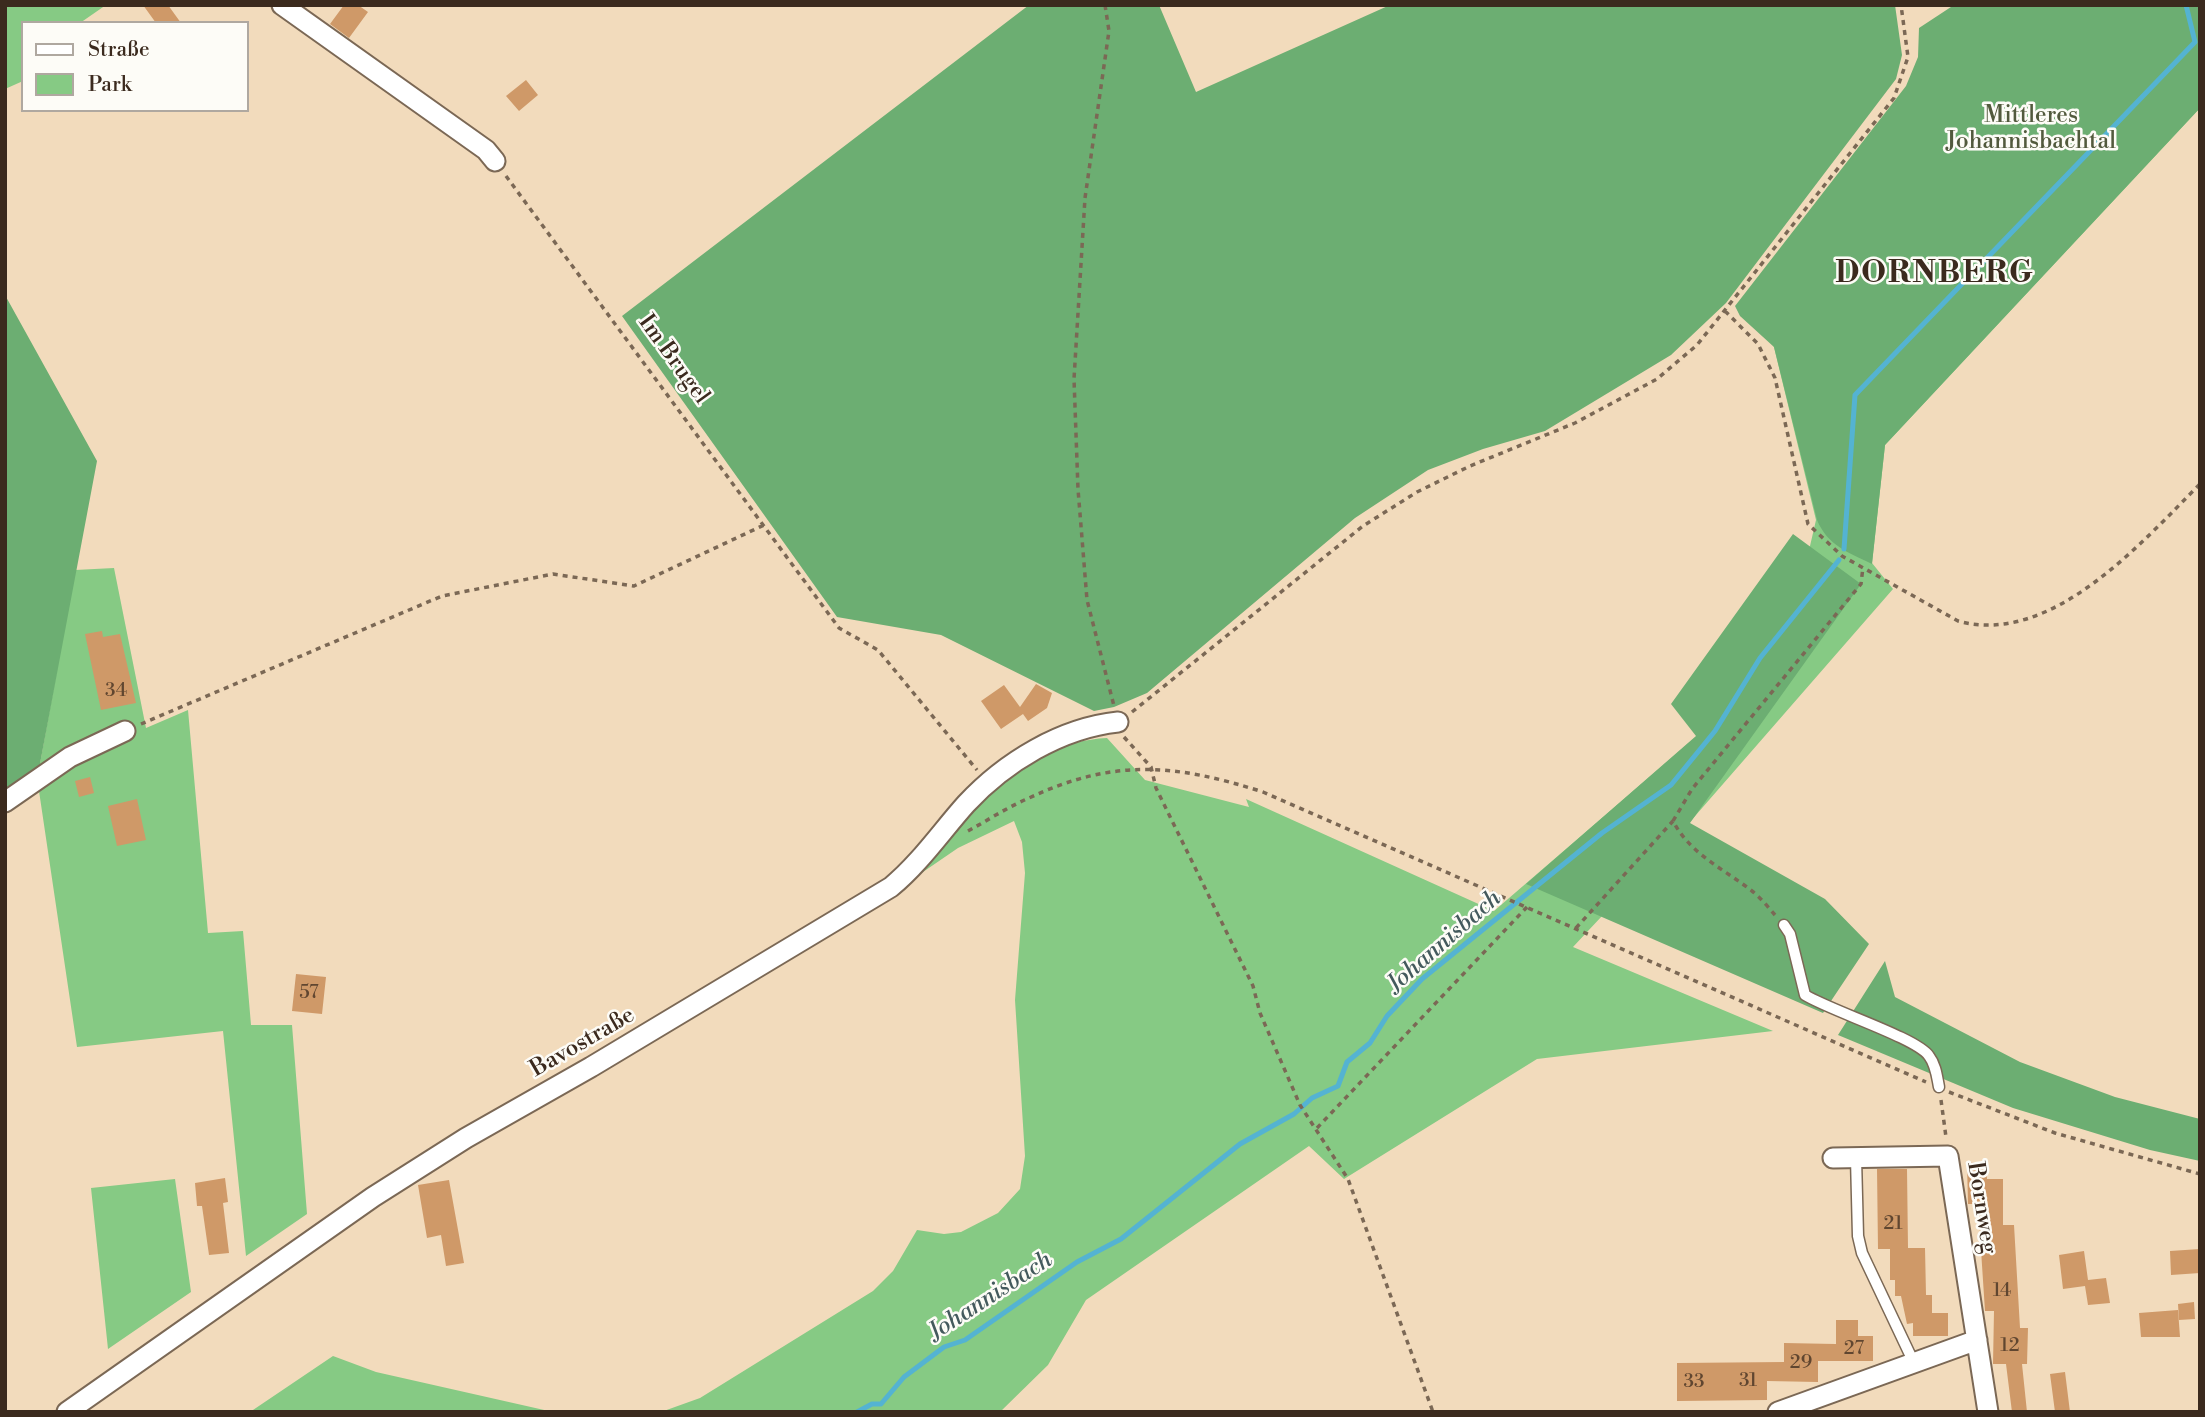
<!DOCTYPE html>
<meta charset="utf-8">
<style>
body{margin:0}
#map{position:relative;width:2205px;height:1417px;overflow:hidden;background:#f2dbbc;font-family:"Libre Bodoni",serif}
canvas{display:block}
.frame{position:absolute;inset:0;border:7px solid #3b2a1e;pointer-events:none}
.legend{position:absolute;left:21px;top:21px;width:228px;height:91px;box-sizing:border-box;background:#fdfcf7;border:2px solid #afa8a0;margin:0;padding:9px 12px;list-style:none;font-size:21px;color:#3b2a1e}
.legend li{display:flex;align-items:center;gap:14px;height:35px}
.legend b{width:35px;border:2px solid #afa8a0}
</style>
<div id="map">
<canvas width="2205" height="1417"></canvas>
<div class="frame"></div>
<ul class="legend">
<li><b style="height:9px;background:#fff"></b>Straße</li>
<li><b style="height:19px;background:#86ca84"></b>Park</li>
</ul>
</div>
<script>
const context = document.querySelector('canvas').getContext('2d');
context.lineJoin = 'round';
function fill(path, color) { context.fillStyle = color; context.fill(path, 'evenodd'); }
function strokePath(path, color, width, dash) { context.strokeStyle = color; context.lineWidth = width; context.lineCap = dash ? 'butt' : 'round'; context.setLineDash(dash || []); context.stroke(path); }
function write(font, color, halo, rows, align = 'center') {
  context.font = font + ' "Libre Bodoni",serif'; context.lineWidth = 5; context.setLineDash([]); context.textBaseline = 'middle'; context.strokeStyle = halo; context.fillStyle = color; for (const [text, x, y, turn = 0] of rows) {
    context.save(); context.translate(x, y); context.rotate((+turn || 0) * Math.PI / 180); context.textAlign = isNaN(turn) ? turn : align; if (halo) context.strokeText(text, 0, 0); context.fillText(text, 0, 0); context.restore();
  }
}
const green = new Path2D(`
 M 5,5 L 106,5 L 80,23 L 23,23 L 23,81 L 5,89 Z
 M 2200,5 L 2200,108 L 1885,445 L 1872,563 L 1893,589 L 1689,823 L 1573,947 L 1773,1031 L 1537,1059 L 1344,1179 L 1309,1146 L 1086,1300 L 1048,1365 L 1000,1412 L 661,1412 L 700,1398 L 873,1291 L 893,1271 L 917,1230 L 944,1234 L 961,1232 L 998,1213 L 1020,1189 L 1025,1156 L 1015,1000 L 1025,873 L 1022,842 L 1014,821 L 958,848 L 904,885 C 958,825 1019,742 1107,738 L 1145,780 L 1249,807 L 1246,799 L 1494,911 L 1697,736 L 1810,546 L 1816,520 L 1762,298 Z
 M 114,568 L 146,728 L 188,710 L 208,933 L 243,931 L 251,1025 L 292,1025 L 307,1214 L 246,1256 L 223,1031 L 77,1047 L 39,791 L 5,813 L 5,793 L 39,769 L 75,570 Z
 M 175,1179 L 191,1292 L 108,1349 L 91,1188 Z
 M 333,1356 L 376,1372 L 553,1412 L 250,1412 Z`);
const forest = new Path2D(`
 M 1029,5 L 1159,5 L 1196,92 L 1390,5 L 1895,5 L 1902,55 L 1896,79 L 1726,303 L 1671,355 L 1545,431 L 1483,449 L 1428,470 L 1355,518 L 1147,693 L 1114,707 L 1094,711 L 941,635 L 837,617 L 622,316 Z
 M 1954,5 L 2200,5 L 2200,108 L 1885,445 L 1872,564 C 1848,552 1828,546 1817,520 L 1774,347 L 1740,316 L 1735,306 L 1906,86 L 1918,57 L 1919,28 Z
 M 5,295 L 97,461 L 39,769 L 5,793 Z
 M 1793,534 L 1861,584 L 1690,823 L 1825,899 L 1869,944 L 1823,1013 L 1526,884 L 1696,736 L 1671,704 Z
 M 1885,961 L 1895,997 L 2020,1062 L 2115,1097 L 2200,1119 L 2200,1161 L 2150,1150 L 2013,1108 L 1838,1035 Z`);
const stream = new Path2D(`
 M 1844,549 L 1855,395 L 2195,42 L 2186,5
 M 857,1412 L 872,1404 L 881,1404 L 904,1377 L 944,1347 L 965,1340 L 1077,1262 L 1121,1239 L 1240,1144 L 1294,1114 L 1312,1098 L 1338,1086 L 1347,1062 L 1370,1043 L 1387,1016 L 1422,979 L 1602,833 L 1671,785 L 1715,731 L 1760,658 L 1839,560`);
const building = new Path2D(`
 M 143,5 L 168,5 L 181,23 L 156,23 Z
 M 344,5 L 358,5 L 368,12 L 349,38 L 330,24 Z
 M 526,80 L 538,95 L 519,111 L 506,96 Z
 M 102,631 L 103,637 L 120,634 L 136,703 L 101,710 L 85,634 Z
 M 1036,684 L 1052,693 L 1047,708 L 1028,721 L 1023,714 L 1001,729 L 981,701 L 1004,685 L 1020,707 Z
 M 90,777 L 94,793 L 79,797 L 75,781 Z
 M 137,799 L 146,840 L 117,846 L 108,806 Z
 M 296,974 L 326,977 L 322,1014 L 292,1011 Z
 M 1967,1162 L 1986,1162 L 1987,1179 L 2003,1179 L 2003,1225 L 2014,1225 L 2020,1328 L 2028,1328 L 2027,1364 L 2022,1364 L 2027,1412 L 2012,1412 L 2006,1364 L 1993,1364 L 1994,1311 L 1985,1311 L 1978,1204 L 1968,1204 Z
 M 1877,1169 L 1907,1169 L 1908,1248 L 1925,1248 L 1926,1295 L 1932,1295 L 1932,1313 L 1948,1313 L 1948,1336 L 1913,1336 L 1913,1323 L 1907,1324 L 1901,1296 L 1895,1296 L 1895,1280 L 1890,1280 L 1890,1249 L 1878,1249 Z
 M 225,1178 L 228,1202 L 223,1203 L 229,1253 L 209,1255 L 202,1206 L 197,1206 L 195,1183 Z
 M 449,1180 L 464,1263 L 446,1266 L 441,1235 L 427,1238 L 418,1185 Z
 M 2200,1249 L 2200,1273 L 2171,1275 L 2170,1251 Z
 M 2084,1251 L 2088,1280 L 2106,1278 L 2110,1303 L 2088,1305 L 2085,1286 L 2063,1289 L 2059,1255 Z
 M 2194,1302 L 2195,1319 L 2179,1320 L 2178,1304 Z
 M 2178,1310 L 2180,1337 L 2141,1337 L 2139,1313 Z
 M 1836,1320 L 1858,1320 L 1858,1336 L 1873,1336 L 1873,1361 L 1818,1361 L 1818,1382 L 1767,1381 L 1767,1400 L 1677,1401 L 1677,1363 L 1784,1362 L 1784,1343 L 1836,1344 Z
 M 2065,1372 L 2070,1412 L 2055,1412 L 2050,1374 Z`);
const path = new Path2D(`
 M 1105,5 L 1109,31 L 1085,198 L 1074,379 L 1078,489 L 1087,600 L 1114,706
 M 506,176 L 839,628 L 878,650 L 977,770
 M 1725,311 L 1758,344 L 1775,378 L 1808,524 L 1842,556 L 1958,621 C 2051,647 2141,543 2200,484
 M 1132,712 L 1363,526 L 1417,492 L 1470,466 L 1575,423 L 1657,379 L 1697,345 L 1894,98 L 1908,57 L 1901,5
 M 141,724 L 442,596 L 553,574 L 634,586 L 764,525
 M 1124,737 L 1151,767 L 1156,788 L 1253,986 L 1260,1013 L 1300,1105 L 1348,1179 L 1433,1412
 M 968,831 C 988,820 1008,807 1029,798 C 1114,758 1176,764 1263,792 L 1926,1082
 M 1775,915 C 1768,907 1760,897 1752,891 C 1724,869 1690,854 1673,821 L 1692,789 L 1861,584 L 1863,567
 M 1576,928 L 1673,821
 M 1949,1092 L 2055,1133 L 2200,1174
 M 1941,1100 L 1946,1137
 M 1317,1128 L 1527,907`);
const service = new Path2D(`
 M 1784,925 L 1790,934 L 1805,995 C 1831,1011 1917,1038 1929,1056 C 1936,1065 1937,1077 1939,1087
 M 1856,1158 L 1858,1236 L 1862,1253 L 1914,1363`);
const minor = new Path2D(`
 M 282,5 L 486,150 L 495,161
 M 5,802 L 70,757 L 125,731
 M 1833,1158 L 1948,1156 L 1988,1412
 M 67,1412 L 373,1197 L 466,1138 L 591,1067 L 891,887 C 920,863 941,832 966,804 C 1005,762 1061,728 1118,722
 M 1778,1412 L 1977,1340`);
const numberNames = [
 ["34",116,691],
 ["57",309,993],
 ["21",1893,1224],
 ["14",2002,1291],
 ["12",2010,1346],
 ["27",1854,1349],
 ["29",1801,1363],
 ["31",1748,1381],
 ["33",1694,1382]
];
const parkNames = [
 ["Mittleres",2031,116],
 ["Johannisbachtal",2031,142]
];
const streetNames = [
 ["Im Brugel",673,360,54],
 ["Bavostraße",583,1043,-30],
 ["Bornweg",1981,1208,81]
];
const waterNames = [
 ["Johannisbach",1445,942,-41],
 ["Johannisbach",991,1297,-33]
];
const districtNames = [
 ["DORNBERG",1935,275]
];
fill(green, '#86ca84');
fill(forest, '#6cae72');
strokePath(stream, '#54b3d2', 5);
fill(building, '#cf9968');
strokePath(service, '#7b6855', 13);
strokePath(minor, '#7b6855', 23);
strokePath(path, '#7b6855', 3.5, [5, 5]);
strokePath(service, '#fff', 10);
strokePath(minor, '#fff', 19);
write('19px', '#604630', null, numberNames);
write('23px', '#525a3d', '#fdfcf7', parkNames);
write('23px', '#3b2a1e', '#fdfcf7', streetNames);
write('italic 24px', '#445a5d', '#fdfcf7', waterNames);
context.letterSpacing = '2px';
write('bold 30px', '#3b2a1e', '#fdfcf7', districtNames);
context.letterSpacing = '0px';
</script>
